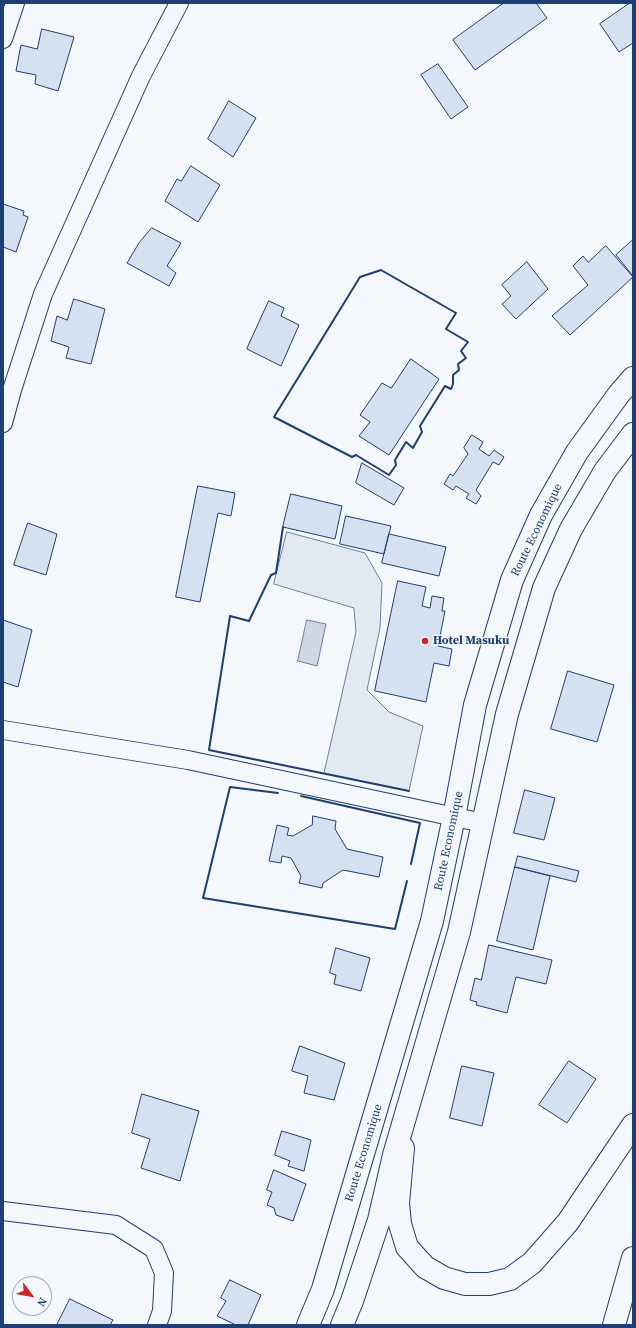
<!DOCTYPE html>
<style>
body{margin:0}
#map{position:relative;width:636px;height:1328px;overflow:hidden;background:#f4f7fb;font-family:"Source Serif 4",serif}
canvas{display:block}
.frame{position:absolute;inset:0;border:4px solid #1d3f73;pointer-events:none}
.north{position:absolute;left:12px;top:1276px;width:40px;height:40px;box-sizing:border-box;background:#f4f7fb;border:1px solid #9eadc5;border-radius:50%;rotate:122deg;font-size:11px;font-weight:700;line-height:16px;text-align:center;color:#1d3f73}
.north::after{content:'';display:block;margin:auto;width:14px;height:18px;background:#c62828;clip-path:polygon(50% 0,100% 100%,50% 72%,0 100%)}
</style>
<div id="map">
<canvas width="636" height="1328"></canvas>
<div class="frame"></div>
<div class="north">N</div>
</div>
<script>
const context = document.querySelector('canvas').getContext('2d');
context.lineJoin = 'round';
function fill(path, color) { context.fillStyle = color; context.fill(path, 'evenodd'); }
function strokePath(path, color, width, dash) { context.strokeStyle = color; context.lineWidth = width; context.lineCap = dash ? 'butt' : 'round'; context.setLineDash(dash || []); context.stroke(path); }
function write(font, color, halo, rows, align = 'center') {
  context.font = font + ' "Source Serif 4",serif'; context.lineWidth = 3; context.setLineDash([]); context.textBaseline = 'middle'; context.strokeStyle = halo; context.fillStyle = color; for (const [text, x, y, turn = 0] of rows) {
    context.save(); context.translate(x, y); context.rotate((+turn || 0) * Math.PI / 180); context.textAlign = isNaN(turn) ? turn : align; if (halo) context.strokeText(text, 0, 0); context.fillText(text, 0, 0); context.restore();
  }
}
const green = new Path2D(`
 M 287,532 L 365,553 L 382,583 L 380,628 L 367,690 L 389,712 L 423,726 L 409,791 L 324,773 L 356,632 L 354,608 L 274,584 Z`);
const water = new Path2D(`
 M 307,620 L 326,624 L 317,666 L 298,661 Z`);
const building = new Path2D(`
 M 504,3 L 536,3 L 547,18 L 475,70 L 453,40 Z
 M 630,3 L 633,3 L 633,43 L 619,52 L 600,24 Z
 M 42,29 L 74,37 L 58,91 L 35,84 L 36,75 L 16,71 L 21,45 L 37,49 Z
 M 438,64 L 468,107 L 451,119 L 421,75 Z
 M 229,101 L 256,118 L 233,157 L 208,139 Z
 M 191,166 L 220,185 L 198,222 L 165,201 L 177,179 L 181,181 Z
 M 3,204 L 24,211 L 23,215 L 28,217 L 16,252 L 3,247 Z
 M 152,228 L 181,243 L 167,266 L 176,273 L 169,286 L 127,263 L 139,243 Z
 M 633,240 L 633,276 L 616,255 Z
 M 606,246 L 633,277 L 570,335 L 552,316 L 588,285 L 573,266 L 583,256 L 588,262 Z
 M 527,262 L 548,289 L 516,319 L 502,304 L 511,296 L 502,285 Z
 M 74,299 L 105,309 L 91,364 L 66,358 L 69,347 L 51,341 L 57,316 L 67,320 Z
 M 269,301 L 284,308 L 281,316 L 299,325 L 281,366 L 247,349 Z
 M 411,359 L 439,379 L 389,455 L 359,436 L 370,422 L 360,415 L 382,383 L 391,388 Z
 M 472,435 L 483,442 L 479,449 L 489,456 L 494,450 L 504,457 L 499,465 L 493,462 L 476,490 L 481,496 L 476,504 L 466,498 L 469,494 L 456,486 L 453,490 L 444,484 L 450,474 L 453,476 L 468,454 L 464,448 Z
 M 362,463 L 404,488 L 394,505 L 356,483 Z
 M 198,486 L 235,493 L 231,516 L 218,513 L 200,602 L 176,597 Z
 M 291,494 L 342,506 L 335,539 L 283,527 Z
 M 346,516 L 391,526 L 384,554 L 340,544 Z
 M 28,523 L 57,534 L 46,575 L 14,565 Z
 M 389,534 L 446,547 L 439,576 L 382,563 Z
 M 398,581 L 426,587 L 422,606 L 430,608 L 432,596 L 444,598 L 442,611 L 445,611 L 438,646 L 452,649 L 449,666 L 434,663 L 426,702 L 375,691 Z
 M 3,620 L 32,630 L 18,687 L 3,682 Z
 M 568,671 L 614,685 L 597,742 L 551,729 Z
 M 525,790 L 555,798 L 544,840 L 514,833 Z
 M 313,816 L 336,821 L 335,829 L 347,849 L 383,857 L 379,877 L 343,870 L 323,883 L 322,888 L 299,883 L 301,876 L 291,858 L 282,856 L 281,863 L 269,861 L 277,825 L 289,828 L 287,835 L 293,836 L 312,825 Z
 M 518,856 L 579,871 L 576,882 L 515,867 Z
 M 515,867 L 550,876 L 533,950 L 497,941 Z
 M 489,945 L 552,960 L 546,984 L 516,977 L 507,1013 L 476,1005 L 477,1002 L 470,1000 L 475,978 L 481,980 Z
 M 336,948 L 370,958 L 361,991 L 334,984 L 336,975 L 330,973 Z
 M 300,1046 L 345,1063 L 334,1100 L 304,1093 L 308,1076 L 292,1071 Z
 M 569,1061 L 596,1079 L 567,1123 L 539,1105 Z
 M 462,1066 L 494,1073 L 482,1126 L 450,1118 Z
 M 142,1094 L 199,1111 L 180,1181 L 141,1168 L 150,1139 L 132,1133 Z
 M 282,1131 L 311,1140 L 304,1171 L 288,1166 L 290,1161 L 275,1155 Z
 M 274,1170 L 306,1184 L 293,1221 L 276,1215 L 274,1208 L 267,1205 L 272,1192 L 267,1190 Z
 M 230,1280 L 261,1295 L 248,1325 L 236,1325 L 217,1316 L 226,1301 L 221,1298 Z
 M 70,1299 L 113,1320 L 110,1325 L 57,1325 Z`);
const street = new Path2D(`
 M 3,39 L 15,3
 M 3,423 L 12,390 L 43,294 L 141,76 L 179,3
 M 3,730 L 188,760 L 483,823
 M 3,1211 L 116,1225 L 154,1249 L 164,1273 L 162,1311 L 157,1325`);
const primary = new Path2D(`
 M 403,1148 L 398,1203 L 400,1224 L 407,1247 L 425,1267 L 444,1278 L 465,1284 L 489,1284 L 510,1279 L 532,1263 L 568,1222 L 633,1125
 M 614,1325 L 633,1258`);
const highway = new Path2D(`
 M 308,1325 L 323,1289 L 432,921 L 454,817 L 475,705 L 512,580 L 541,515 L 577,452 L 619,394 L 633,378
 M 342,1325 L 352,1301 L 379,1220 L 394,1155 L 459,932 L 507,714 L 544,588 L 571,529 L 605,471 L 633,434`);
const wall = new Path2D(`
 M 381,270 L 456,313 L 446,329 L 468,342 L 461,351 L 466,358 L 458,364 L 459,370 L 453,375 L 453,384 L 451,389 L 445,386 L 420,426 L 422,432 L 413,448 L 406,442 L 395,460 L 396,465 L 389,475 L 356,455 L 352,457 L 274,417 L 360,277 Z
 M 283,527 L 276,573 L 271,575 L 249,621 L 230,616 L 209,750 L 409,791
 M 278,793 L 230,787 L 203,898 L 395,929 L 407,881
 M 301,796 L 420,823 L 411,864`);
const markers = [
 [425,641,4,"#c62828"]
];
const streetNames = [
 ["Route Economique",537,530,-64],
 ["Route Economique",449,841,-78],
 ["Route Economique",364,1153,-73]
];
const poiNames = [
 ["Hotel Masuku",433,641]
];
fill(green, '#e3e9f0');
strokePath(green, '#687fa3', 1);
fill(water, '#cfd7e4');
strokePath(water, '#687fa3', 1);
fill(building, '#d5e0f0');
strokePath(building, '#1d3f73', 1);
strokePath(street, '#1d3f73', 20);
strokePath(primary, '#1d3f73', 24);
strokePath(highway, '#1d3f73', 24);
strokePath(street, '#f4f7fb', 18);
strokePath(primary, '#f4f7fb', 22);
strokePath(highway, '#f4f7fb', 22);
strokePath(wall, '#1d3f73', 2);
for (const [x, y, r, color] of markers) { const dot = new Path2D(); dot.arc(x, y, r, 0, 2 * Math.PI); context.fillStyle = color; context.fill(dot); strokePath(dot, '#f4f7fb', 1.5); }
write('12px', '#1d3f73', '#f4f7fb', streetNames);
write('bold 12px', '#1d3f73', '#f4f7fb', poiNames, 'left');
</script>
